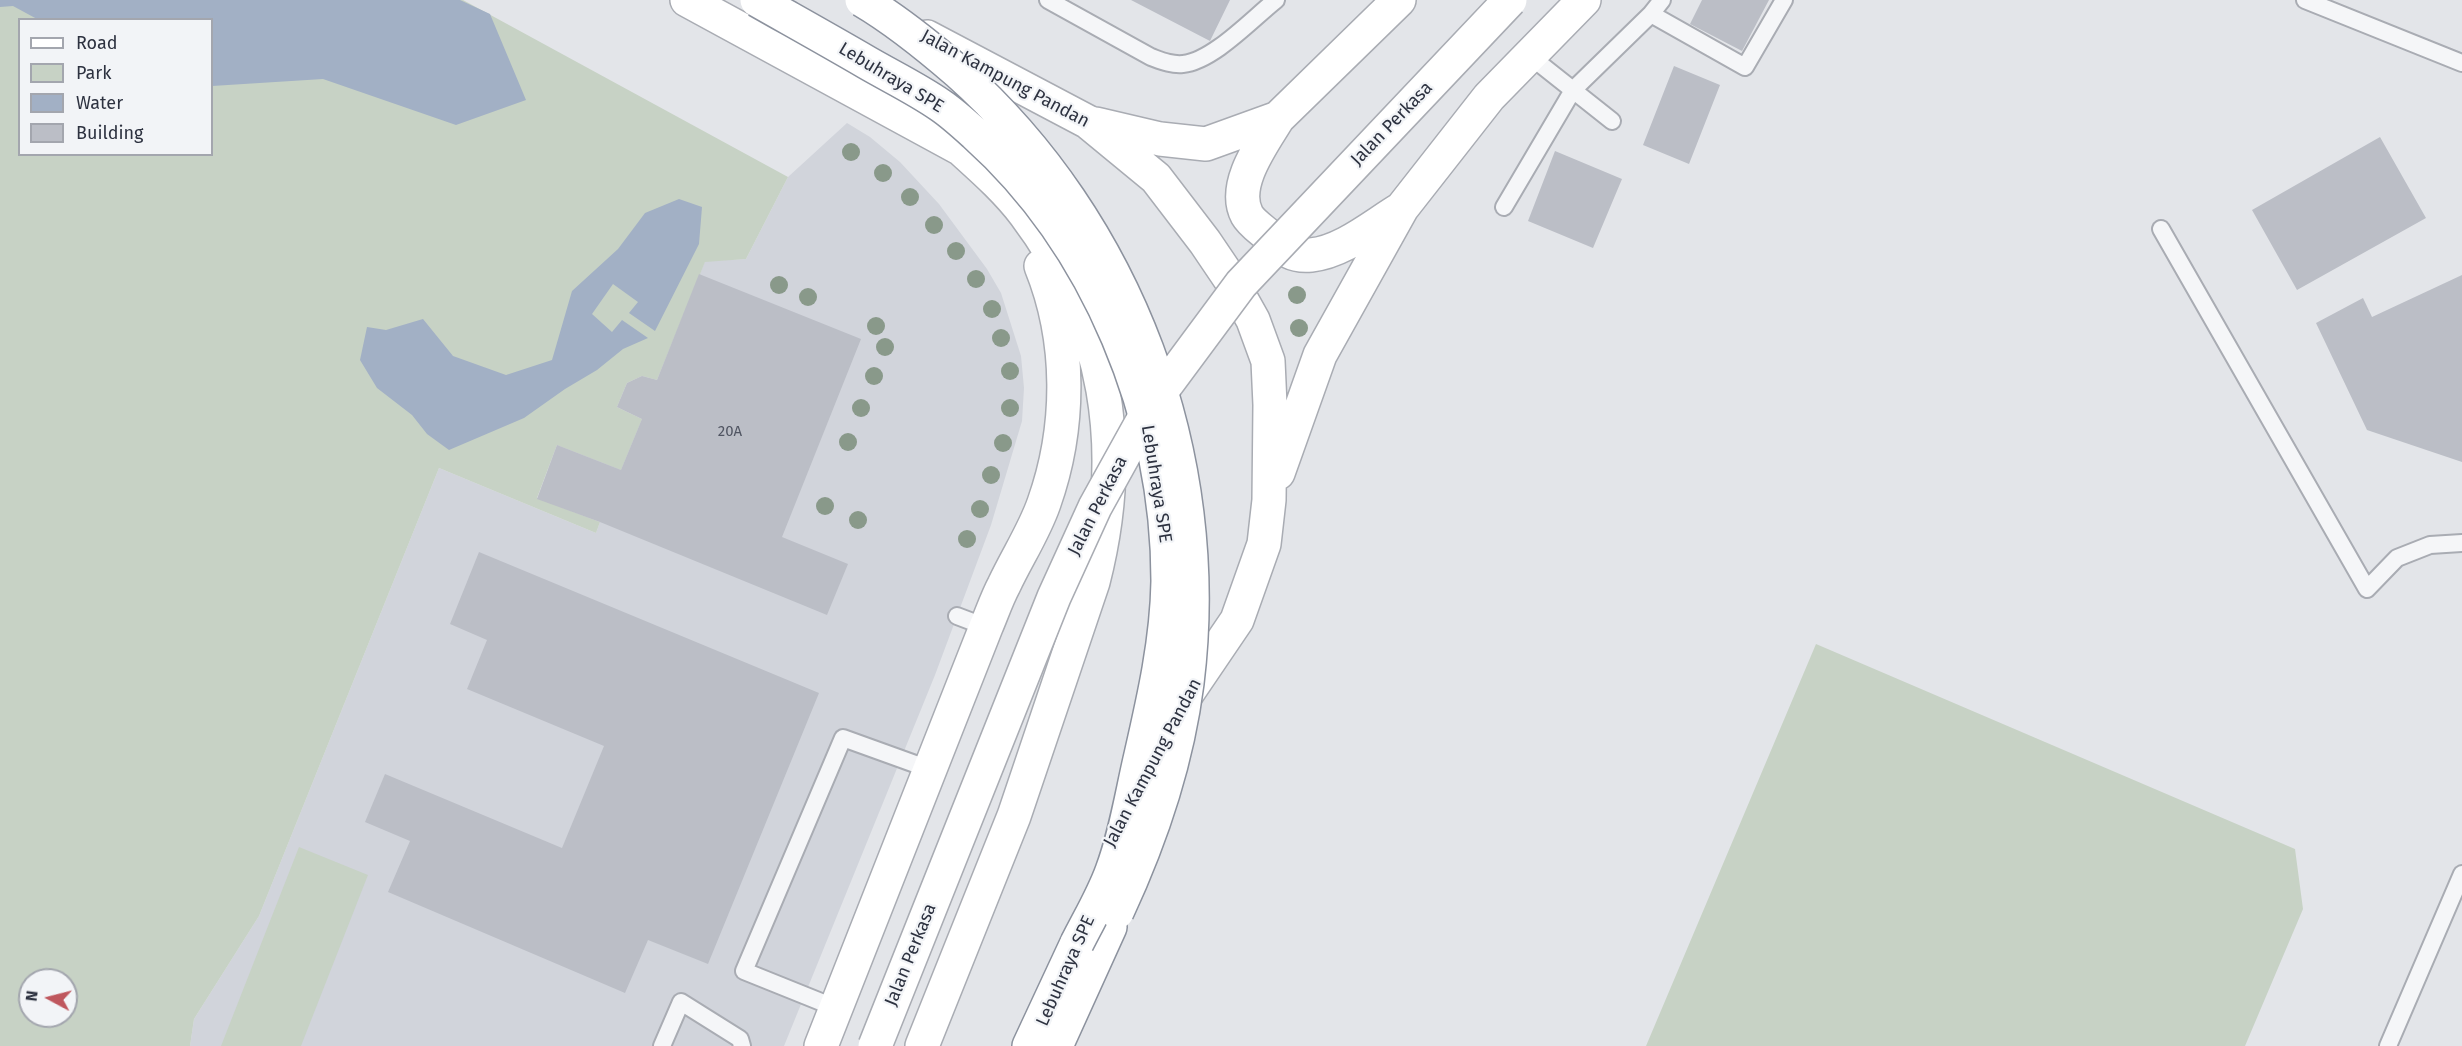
<!DOCTYPE html>
<style>
body{margin:0}
#map{position:relative;width:2462px;height:1046px;overflow:hidden;background:#e3e5e9;font-family:"Fira Sans",sans-serif}
canvas{display:block}
.legend{position:absolute;left:18px;top:18px;width:195px;height:138px;box-sizing:border-box;background:#f2f4f7;border:2px solid #a3a6ae;margin:0;padding:8px 10px;list-style:none;font-size:18px;color:#2d3240}
.legend li{display:flex;align-items:center;gap:12px;height:30px}
.legend b{width:30px;border:2px solid #a3a6ae}
.north{position:absolute;left:18px;top:968px;width:60px;height:60px;box-sizing:border-box;background:#f2f4f7;border:2px solid #a3a6ae;border-radius:50%;rotate:277deg;font-size:16px;font-weight:700;line-height:24px;text-align:center;color:#2d3240}
.north::after{content:'';display:block;margin:auto;width:21px;height:27px;background:#bf575e;clip-path:polygon(50% 0,100% 100%,50% 72%,0 100%)}
</style>
<div id="map">
<canvas width="2462" height="1046"></canvas>
<ul class="legend">
<li><b style="height:8px;background:#fff"></b>Road</li>
<li><b style="height:16px;background:#c7d2c5"></b>Park</li>
<li><b style="height:16px;background:#a2b0c5"></b>Water</li>
<li><b style="height:16px;background:#bbbec6"></b>Building</li>
</ul>
<div class="north">N</div>
</div>
<script>
const context = document.querySelector('canvas').getContext('2d');
context.lineJoin = 'round';
function fill(path, color) { context.fillStyle = color; context.fill(path, 'evenodd'); }
function strokePath(path, color, width, dash) { context.strokeStyle = color; context.lineWidth = width; context.lineCap = dash ? 'butt' : 'round'; context.setLineDash(dash || []); context.stroke(path); }
function write(font, color, halo, rows, align = 'center') {
  context.font = font + ' "Fira Sans",sans-serif'; context.lineWidth = 4.5; context.setLineDash([]); context.textBaseline = 'middle'; context.strokeStyle = halo; context.fillStyle = color; for (const [text, x, y, turn = 0] of rows) {
    context.save(); context.translate(x, y); context.rotate((+turn || 0) * Math.PI / 180); context.textAlign = isNaN(turn) ? turn : align; if (halo) context.strokeText(text, 0, 0); context.fillText(text, 0, 0); context.restore();
  }
}
const built = new Path2D(`
 M 847,123 L 870,137 L 900,162 L 939,204 L 987,269 L 1001,293 L 1021,356 L 1024,388 L 1022,421 L 991,525 L 935,675 L 784,1046 L 190,1046 L 194,1019 L 259,916 L 439,468 L 596,533 L 600,522 L 537,499 L 557,445 L 642,419 L 617,407 L 627,383 L 642,376 L 657,380 L 705,261 L 746,259 L 788,177 Z`);
const green = new Path2D(`
 M 0,0 L 463,0 L 788,177 L 746,259 L 705,262 L 657,380 L 642,376 L 627,383 L 617,407 L 642,419 L 621,470 L 557,445 L 537,498 L 600,522 L 596,533 L 439,468 L 259,916 L 194,1019 L 190,1046 L 0,1046 ZM 20,20 L 212,20 L 212,154 L 20,154 ZM 30,980 L 66,980 L 66,1016 L 30,1016 Z
 M 1816,644 L 2295,849 L 2303,909 L 2245,1046 L 1646,1046 Z
 M 299,847 L 368,875 L 301,1046 L 221,1046 Z`);
const water = new Path2D(`
 M 0,0 L 460,0 L 490,14 L 526,100 L 456,125 L 323,79 L 212,86 L 212,20 L 37,19 L 13,6 L 0,7 Z
 M 679,199 L 702,207 L 699,244 L 655,331 L 629,313 L 638,302 L 613,284 L 592,314 L 612,332 L 622,320 L 648,338 L 623,349 L 597,370 L 565,389 L 524,418 L 449,450 L 427,434 L 412,415 L 377,388 L 360,360 L 367,327 L 386,330 L 423,319 L 453,356 L 506,375 L 552,360 L 572,291 L 618,249 L 645,213 Z`);
const building = new Path2D(`
 M 1131,0 L 1230,0 L 1210,41 Z
 M 1702,0 L 1769,0 L 1742,51 L 1690,24 Z
 M 1674,66 L 1720,85 L 1689,164 L 1643,145 Z
 M 2380,137 L 2426,218 L 2297,290 L 2252,210 Z
 M 1555,151 L 1622,179 L 1593,248 L 1528,221 Z
 M 699,274 L 861,339 L 782,537 L 848,564 L 827,615 L 600,522 L 537,499 L 557,445 L 621,470 L 642,419 L 617,407 L 627,383 L 642,376 L 657,380 Z
 M 2462,275 L 2462,462 L 2367,430 L 2316,323 L 2363,298 L 2372,317 Z
 M 479,552 L 819,693 L 708,964 L 648,940 L 625,993 L 388,892 L 410,841 L 365,822 L 385,774 L 562,848 L 604,746 L 467,689 L 487,640 L 450,624 Z`);
const lane = new Path2D(`
 M 1048,0 L 1151,57 C 1162,61 1171,65 1183,64 C 1213,61 1252,19 1276,0
 M 1662,0 L 1651,14 L 1745,67 L 1784,0
 M 2305,0 L 2462,63
 M 1530,56 L 1612,121
 M 1504,207 L 1573,90 L 1651,14
 M 2161,229 L 2367,589 L 2397,558 L 2430,545 L 2462,543
 M 957,616 L 986,627
 M 836,1008 L 744,971 L 843,738 L 929,769
 M 662,1046 L 681,1002 L 740,1039 L 742,1046
 M 2388,1046 L 2462,874`);
const secondary = new Path2D(`
 M 687,0 L 961,149 C 983,169 1006,189 1025,214 C 1108,324 1127,450 1093,582 L 1014,816 L 922,1046
 M 927,37 L 1088,122 L 1156,178 L 1205,242 L 1230,279 L 1253,320 L 1268,361 L 1270,405 L 1269,500 L 1264,544 L 1237,620 L 1180,704
 M 1278,118 C 1263,143 1231,185 1247,215 C 1252,224 1264,231 1271,238 C 1283,249 1293,257 1311,255 C 1343,252 1374,225 1401,209
 M 1096,124 L 1160,139 L 1206,144 L 1278,118 L 1399,0
 M 1278,473 L 1320,355 L 1402,208 L 1489,97 L 1584,0
 M 821,1046 L 986,627 C 992,613 997,598 1004,585 C 1017,557 1034,532 1044,503 C 1071,427 1071,340 1041,266`);
const highway = new Path2D(`
 M 1029,1046 L 1077,943
 M 1056,1046 L 1110,927`);
const secondaryBridge = new Path2D(`
 M 875,1046 L 1054,597 L 1095,507 L 1152,404 L 1241,284 L 1510,0`);
const highwayBridge = new Path2D(`
 M 757,0 C 794,21 830,41 866,62 C 890,76 917,89 940,105 C 952,113 964,124 975,134 C 1099,245 1168,417 1168,581 C 1167,641 1154,698 1141,755 C 1132,793 1126,834 1112,871 C 1103,896 1089,919 1077,943
 M 862,0 C 896,20 928,46 958,72 C 1128,223 1215,457 1187,683 C 1177,763 1151,839 1117,912`);
const trees = [
 [851,152],
 [883,173],
 [910,197],
 [934,225],
 [956,251],
 [976,279],
 [779,285],
 [1297,295],
 [808,297],
 [992,309],
 [876,326],
 [1299,328],
 [1001,338],
 [885,347],
 [1010,371],
 [874,376],
 [861,408],
 [1010,408],
 [848,442],
 [1003,443],
 [991,475],
 [825,506],
 [980,509],
 [858,520],
 [967,539]
];
const numberNames = [
 ["20A",730,432]
];
const streetNames = [
 ["Lebuhraya SPE",891,78,31],
 ["Jalan Kampung Pandan",1005,79,28],
 ["Jalan Perkasa",1392,124,-46],
 ["Lebuhraya SPE",1156,484,81],
 ["Jalan Perkasa",1098,506,-63],
 ["Jalan Kampung Pandan",1153,763,-62],
 ["Jalan Perkasa",911,955,-68],
 ["Lebuhraya SPE",1066,971,-66]
];
fill(built, '#d1d4db');
fill(green, '#c7d2c5');
fill(water, '#a2b0c5');
fill(building, '#bbbec6');
strokePath(lane, '#a9acb3', 20);
strokePath(secondary, '#a9acb3', 36);
strokePath(highway, '#8c929e', 36);
strokePath(lane, '#f5f6f8', 16);
strokePath(secondary, '#fff', 33);
strokePath(highway, '#fff', 33);
strokePath(secondaryBridge, '#a9acb3', 36, []);
strokePath(highwayBridge, '#8c929e', 36, []);
strokePath(secondaryBridge, '#fff', 33);
strokePath(highwayBridge, '#fff', 33);
context.fillStyle = '#89998a';
for (const [x, y] of trees) { context.beginPath(); context.arc(x, y, 9, 0, 2 * Math.PI); context.fill(); }
write('15px', '#505562', null, numberNames);
write('18px', '#2d3240', '#f2f4f7', streetNames);
</script>
